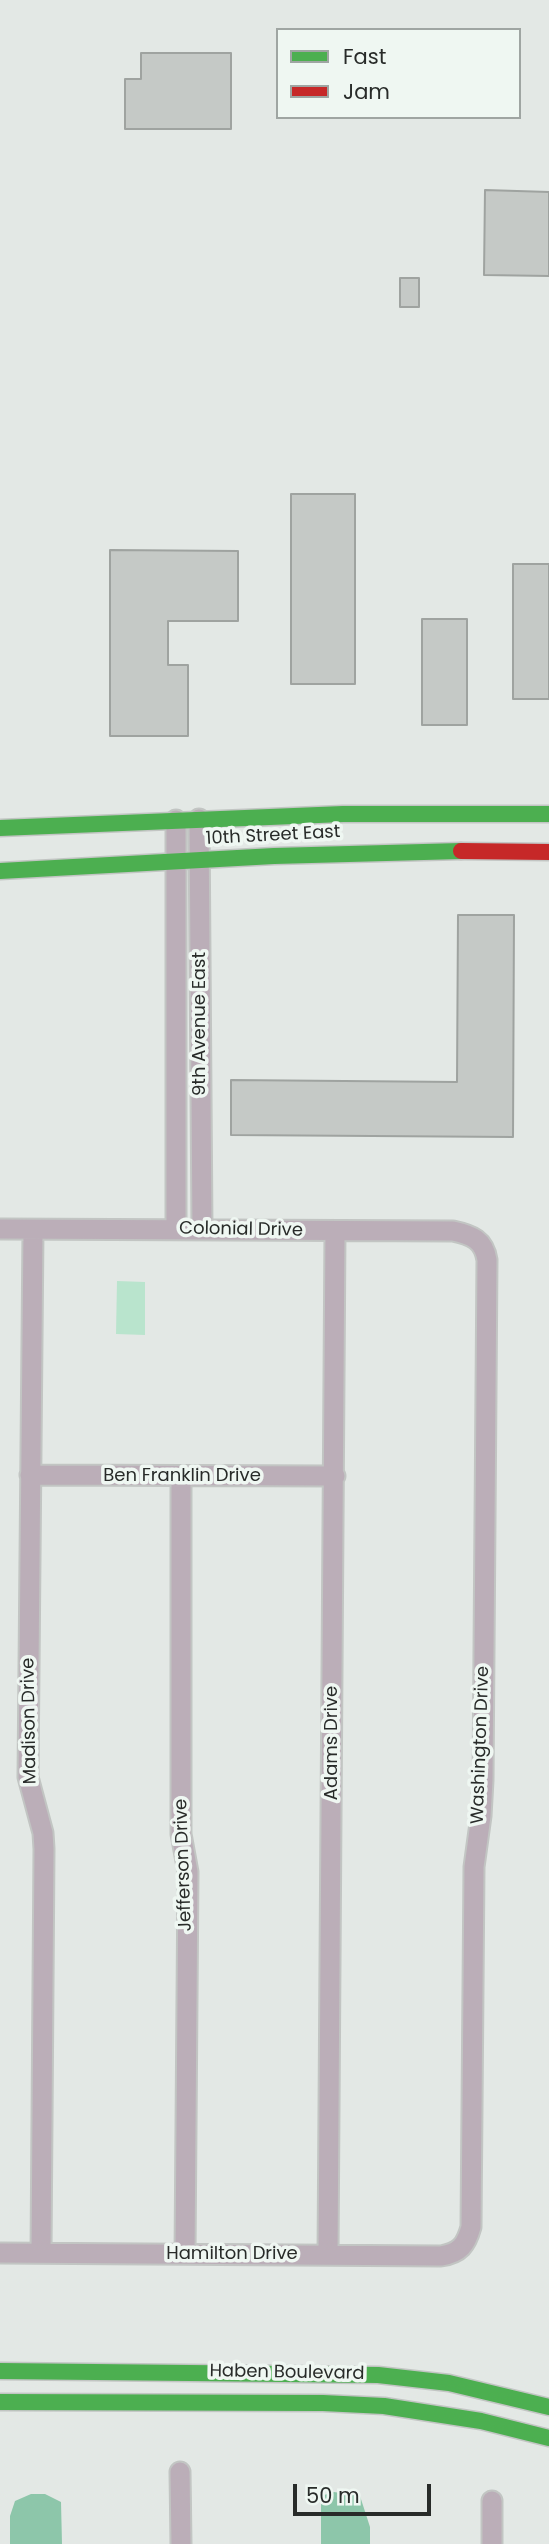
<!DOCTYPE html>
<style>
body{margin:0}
#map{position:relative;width:549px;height:2544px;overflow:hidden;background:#e3e8e5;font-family:Poppins,sans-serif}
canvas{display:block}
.legend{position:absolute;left:276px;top:28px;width:245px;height:91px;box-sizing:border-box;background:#eff7f2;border:2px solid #9fa5a2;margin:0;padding:9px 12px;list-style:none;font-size:21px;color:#282b29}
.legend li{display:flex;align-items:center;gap:14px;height:35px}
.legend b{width:35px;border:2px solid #9fa5a2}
.scale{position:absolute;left:293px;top:2484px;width:138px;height:32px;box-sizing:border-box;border:4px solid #282b29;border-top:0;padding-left:9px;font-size:21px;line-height:24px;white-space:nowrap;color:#282b29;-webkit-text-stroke:5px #eff7f2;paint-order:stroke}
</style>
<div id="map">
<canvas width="549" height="2544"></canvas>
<ul class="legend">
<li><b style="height:9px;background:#4caf50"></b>Fast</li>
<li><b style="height:9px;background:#c62828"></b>Jam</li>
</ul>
<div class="scale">50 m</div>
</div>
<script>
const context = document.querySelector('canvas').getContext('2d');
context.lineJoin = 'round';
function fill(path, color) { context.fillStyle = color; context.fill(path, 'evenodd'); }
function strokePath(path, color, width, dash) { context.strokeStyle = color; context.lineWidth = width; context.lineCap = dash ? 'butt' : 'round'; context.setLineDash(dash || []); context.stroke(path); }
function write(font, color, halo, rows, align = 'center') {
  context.font = font + ' Poppins,sans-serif'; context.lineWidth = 7; context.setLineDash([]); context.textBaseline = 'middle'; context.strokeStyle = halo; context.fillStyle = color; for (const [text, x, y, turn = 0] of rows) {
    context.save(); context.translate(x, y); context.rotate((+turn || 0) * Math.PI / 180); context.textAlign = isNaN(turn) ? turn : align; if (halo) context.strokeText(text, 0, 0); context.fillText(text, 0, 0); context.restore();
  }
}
const green = new Path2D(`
 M 117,1281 L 145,1282 L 145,1335 L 116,1334 Z`);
const water = new Path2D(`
 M 334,2492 L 360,2496 L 370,2527 L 370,2544 L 321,2544 L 321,2496 Z
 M 31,2494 L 45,2494 L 61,2502 L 62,2544 L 10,2544 L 10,2516 L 15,2501 Z`);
const building = new Path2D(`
 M 141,53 L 231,53 L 231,129 L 125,129 L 125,79 L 141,79 Z
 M 485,190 L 549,192 L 549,276 L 484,275 Z
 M 400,278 L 419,278 L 419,307 L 400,307 Z
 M 291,494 L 355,494 L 355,684 L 291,684 Z
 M 110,550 L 238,551 L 238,621 L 168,621 L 168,665 L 188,665 L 188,736 L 110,736 Z
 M 513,564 L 549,564 L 549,699 L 513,699 Z
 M 422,619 L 467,619 L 467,725 L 422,725 Z
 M 458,915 L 514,915 L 513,1137 L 231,1135 L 231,1080 L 457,1082 Z`);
const street = new Path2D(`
 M 199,819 L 202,1230
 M 176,820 L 176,1230
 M 0,1229 L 453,1231 C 472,1235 484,1240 487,1260 L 483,1780 L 481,1816 L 474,1867 L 471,2227 C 466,2245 460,2253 441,2256 L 0,2253
 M 33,1230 L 28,1777 L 43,1833 L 44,1849 L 41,2253
 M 30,1475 L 335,1476
 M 181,1476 L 181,1834 L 188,1872 L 185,2254
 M 328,2255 L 335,1231
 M 180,2472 L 181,2544
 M 492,2544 L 492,2501`);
const fast = new Path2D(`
 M 0,828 L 343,814 L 549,814
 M 0,871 L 274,856 L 461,851
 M 0,2371 L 378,2375 L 449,2383 L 549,2407
 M 0,2402 L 323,2403 L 384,2406 L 481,2421 L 549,2438`);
const jam = new Path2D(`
 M 461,851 L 549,852`);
const streetNames = [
 ["10th Street East",273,836,-3],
 ["9th Avenue East",200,1024,-90],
 ["Colonial Drive",241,1230,1],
 ["Ben Franklin Drive",182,1476],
 ["Madison Drive",30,1721,-91],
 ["Adams Drive",332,1743,-90],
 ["Washington Drive",481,1745,-88],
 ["Jefferson Drive",184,1865,-92],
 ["Hamilton Drive",232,2254],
 ["Haben Boulevard",287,2373,1]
];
fill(green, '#b9e4cd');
fill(water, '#8dc6aa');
fill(building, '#c5c9c6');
strokePath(building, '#9fa3a0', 2);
strokePath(street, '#c2c5c3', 23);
strokePath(fast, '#c2c5c3', 19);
strokePath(jam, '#c2c5c3', 19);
strokePath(street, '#bbaeb8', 19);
strokePath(fast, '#4caf50', 16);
strokePath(jam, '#c62828', 16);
write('18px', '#282b29', '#eff7f2', streetNames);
</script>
